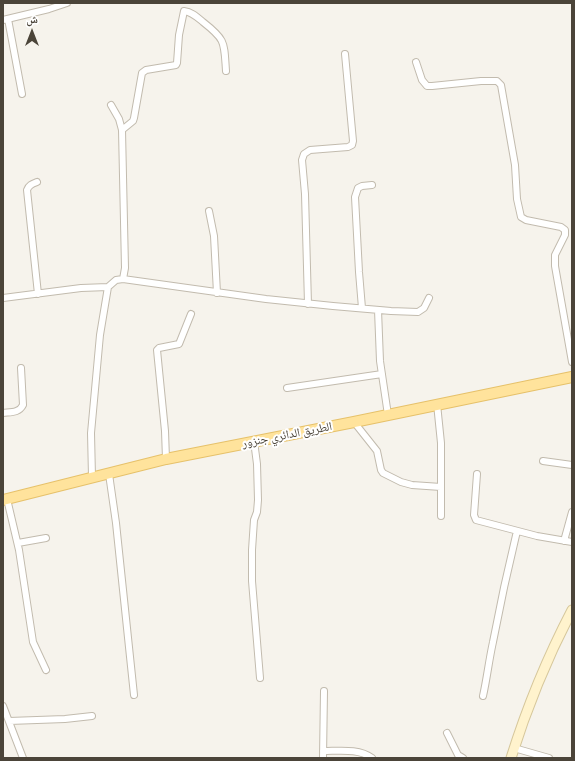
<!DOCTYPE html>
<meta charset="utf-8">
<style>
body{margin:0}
#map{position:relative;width:575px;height:761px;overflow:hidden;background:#f6f3ec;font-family:Figtree,"Noto Naskh Arabic",sans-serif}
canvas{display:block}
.frame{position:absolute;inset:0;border:4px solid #4b4439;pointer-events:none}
.north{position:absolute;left:12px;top:12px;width:40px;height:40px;-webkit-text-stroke:3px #fff;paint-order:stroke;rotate:0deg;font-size:11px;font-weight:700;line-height:16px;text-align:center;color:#4b4439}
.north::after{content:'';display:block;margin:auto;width:14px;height:18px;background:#4b4439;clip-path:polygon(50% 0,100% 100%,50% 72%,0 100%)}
</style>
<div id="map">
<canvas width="575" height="761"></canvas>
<div class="frame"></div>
<div class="north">ش</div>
</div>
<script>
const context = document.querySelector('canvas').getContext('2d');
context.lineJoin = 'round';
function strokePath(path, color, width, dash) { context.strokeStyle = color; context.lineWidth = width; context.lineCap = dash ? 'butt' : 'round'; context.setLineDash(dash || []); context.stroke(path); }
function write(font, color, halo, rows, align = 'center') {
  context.font = font + ' Figtree,"Noto Naskh Arabic",sans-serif'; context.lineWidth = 4; context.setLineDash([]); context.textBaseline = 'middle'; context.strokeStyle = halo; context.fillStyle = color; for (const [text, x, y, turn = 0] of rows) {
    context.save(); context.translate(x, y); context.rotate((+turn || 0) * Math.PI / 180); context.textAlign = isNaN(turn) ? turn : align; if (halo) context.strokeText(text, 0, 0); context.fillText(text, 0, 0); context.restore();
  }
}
const street = new Path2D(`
 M 8,19 L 22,94
 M 3,20 L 49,9 L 67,3
 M 416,62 L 422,80 L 427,86 L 432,86 L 481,81 L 497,81 L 501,85 L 515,165 L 517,199 L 521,217 L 526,220 L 561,227 L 565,230 L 565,235 L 555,255 L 555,266 L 572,362
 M 122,130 L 133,121 L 134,118 L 142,73 L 146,70 L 176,65 L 177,63 L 179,35 L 184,11 C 192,12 197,17 203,22 C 226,40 224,42 226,71
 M 37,182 C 32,184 29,185 27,190 L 38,294
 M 209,211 L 214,236 L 217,293
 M 123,279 L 266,299 L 333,306 L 391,311 L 418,312 L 424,308 L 429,298
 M 3,298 L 81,288 L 108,287
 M 308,304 L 305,194 L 302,160 L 304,154 L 310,150 L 348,147 L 352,145 L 353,141 L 345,54
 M 362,308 L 359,272 L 355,197 L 358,188 L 362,186 L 372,185
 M 378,310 L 380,361 L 388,415
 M 287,388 L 382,374
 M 437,404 L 441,443 L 441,516
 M 3,413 C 11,412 19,413 23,405 L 21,368
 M 354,422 L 377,451 L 381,470 L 383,473 L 401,482 L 412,485 L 441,487
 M 254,441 L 257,464 L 258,500 L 257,512 L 254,520 L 252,550 L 252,581 L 260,678
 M 166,459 L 165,431 L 157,350 L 159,348 L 179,344 L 191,314
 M 543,461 L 572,465
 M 109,474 L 116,523 L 134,695
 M 477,474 L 474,515 L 476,520 L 537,536 L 572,542
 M 92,477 L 91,433 L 100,335 L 108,287 L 116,280 L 123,279 L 125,268 L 122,130 L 119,119 L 111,105
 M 7,499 L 19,550 L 33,642 L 46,670
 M 564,541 L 572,512
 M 18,543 L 46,538
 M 483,696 C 487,678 489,660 493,642 C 500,605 508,568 517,531
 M 3,706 L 23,758
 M 9,721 L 65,719 L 92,716
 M 447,733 L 458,755 L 463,758
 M 514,748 L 549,758
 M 323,751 C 339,751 359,748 372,758
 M 323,758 L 324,691`);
const secondary = new Path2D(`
 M 511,758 C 527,707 547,658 572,610`);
const primary = new Path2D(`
 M 3,500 L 166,459 L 354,422 L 572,377`);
const streetNames = [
 ["الطريق الدائري جنزور",287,435,-11]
];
strokePath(street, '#c2bbae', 8);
strokePath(secondary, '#d6c79b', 11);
strokePath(primary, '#e6c16a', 12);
strokePath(street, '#fff', 6);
strokePath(secondary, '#fff3cd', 9);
strokePath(primary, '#ffe39c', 10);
write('12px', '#4b4439', '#fff', streetNames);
</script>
